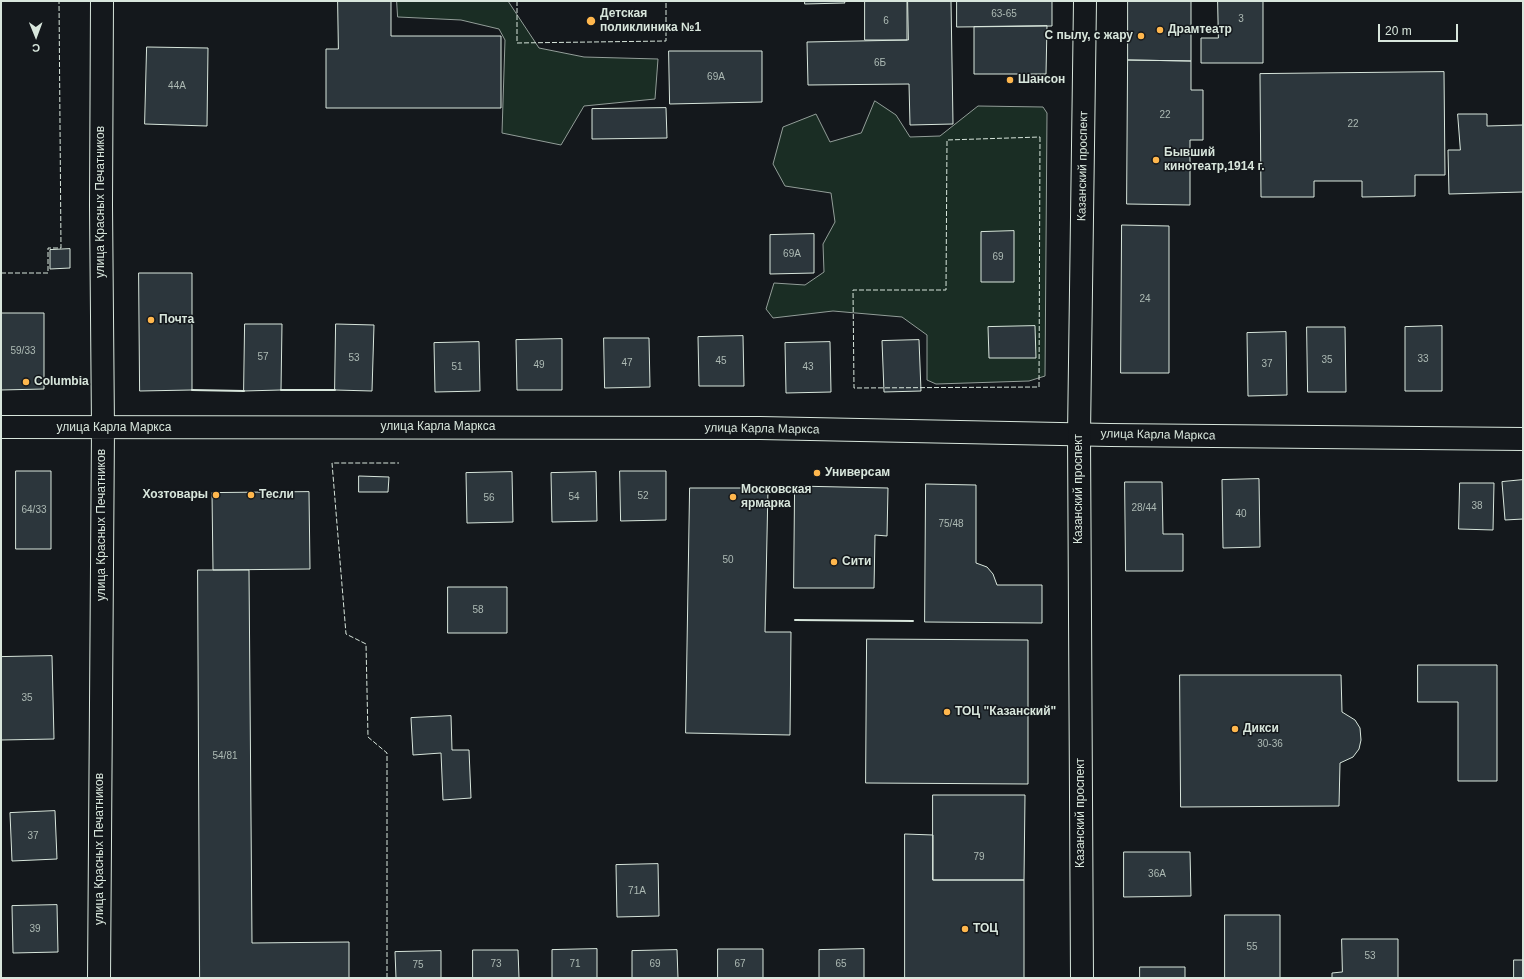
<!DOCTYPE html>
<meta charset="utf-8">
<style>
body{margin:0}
#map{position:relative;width:1524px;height:979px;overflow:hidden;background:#14181c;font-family:Helvetica,sans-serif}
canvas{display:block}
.frame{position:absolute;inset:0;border:2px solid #d8e6dc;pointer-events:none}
.north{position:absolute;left:16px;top:16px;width:40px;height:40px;-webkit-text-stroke:3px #14181c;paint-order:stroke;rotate:179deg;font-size:11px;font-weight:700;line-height:16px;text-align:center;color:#d8e6dc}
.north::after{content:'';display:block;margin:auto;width:14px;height:18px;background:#d8e6dc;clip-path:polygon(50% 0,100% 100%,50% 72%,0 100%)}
.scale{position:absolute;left:1378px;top:24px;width:80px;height:18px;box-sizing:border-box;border:2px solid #d8e6dc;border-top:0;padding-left:5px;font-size:12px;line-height:14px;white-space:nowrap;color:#d8e6dc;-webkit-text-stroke:3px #14181c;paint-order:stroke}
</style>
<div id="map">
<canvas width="1524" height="979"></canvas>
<div class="frame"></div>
<div class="north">С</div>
<div class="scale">20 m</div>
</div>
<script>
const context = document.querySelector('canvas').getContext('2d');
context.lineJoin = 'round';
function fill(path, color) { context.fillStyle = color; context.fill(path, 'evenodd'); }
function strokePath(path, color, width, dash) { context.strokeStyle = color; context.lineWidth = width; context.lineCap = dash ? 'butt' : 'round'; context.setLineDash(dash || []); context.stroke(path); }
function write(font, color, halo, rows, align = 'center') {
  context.font = font + ' Helvetica,sans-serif'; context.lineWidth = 3; context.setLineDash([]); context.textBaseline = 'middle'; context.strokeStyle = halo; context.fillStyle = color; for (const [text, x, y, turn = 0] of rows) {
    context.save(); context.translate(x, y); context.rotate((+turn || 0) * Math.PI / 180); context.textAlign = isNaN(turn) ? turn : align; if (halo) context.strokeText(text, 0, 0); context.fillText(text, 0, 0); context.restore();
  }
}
const green = new Path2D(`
 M 397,1 L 508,1 L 539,48 L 584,57 L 658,59 L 655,99 L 584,106 L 561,145 L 502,133 L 505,40 L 499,29 L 461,20 L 398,17 Z
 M 875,101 L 896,115 L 910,137 L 940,136 L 978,106 L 1043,107 L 1047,113 L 1045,376 L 1029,381 L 936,384 L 927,380 L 927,335 L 902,317 L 833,311 L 773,318 L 766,309 L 774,283 L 805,285 L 824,272 L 823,244 L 835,222 L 831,193 L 785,186 L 773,164 L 783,127 L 816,114 L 830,142 L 861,133 Z`);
const building = new Path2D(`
 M 338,1 L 391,1 L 391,36 L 501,36 L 501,108 L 326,108 L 326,49 L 338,49 Z
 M 805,1 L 844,1 L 845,3 L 805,4 Z
 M 865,1 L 907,1 L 907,40 L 865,40 Z
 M 908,1 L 951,1 L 953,124 L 910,125 L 909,84 L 808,85 L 807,42 L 908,40 Z
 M 957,1 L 1052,1 L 1052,26 L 957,27 Z
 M 1128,1 L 1191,1 L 1191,61 L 1128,60 Z
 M 1218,1 L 1263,1 L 1263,63 L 1201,63 L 1201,38 L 1218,38 Z
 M 1047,26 L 1046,74 L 974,74 L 974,27 Z
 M 147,47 L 208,48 L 207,126 L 145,124 Z
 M 669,51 L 762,51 L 762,102 L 670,104 Z
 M 1128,60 L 1191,61 L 1191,90 L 1203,90 L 1203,140 L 1190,140 L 1190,205 L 1127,204 Z
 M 1444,72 L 1445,175 L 1415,175 L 1415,196 L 1362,197 L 1362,181 L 1314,181 L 1314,197 L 1261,197 L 1260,74 Z
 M 666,108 L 667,138 L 592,139 L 592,109 Z
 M 1458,114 L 1487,114 L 1487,126 L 1523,125 L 1523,192 L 1449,194 L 1448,150 L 1460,150 Z
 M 1122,225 L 1169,226 L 1169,373 L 1121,373 Z
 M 1014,231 L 1014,282 L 981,282 L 981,232 Z
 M 814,234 L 814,273 L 770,274 L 770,235 Z
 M 70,249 L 70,268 L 50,269 L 50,250 Z
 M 139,273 L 192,273 L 192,390 L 140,391 Z
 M 1,313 L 44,313 L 44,389 L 1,390 Z
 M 245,324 L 282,324 L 281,390 L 244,391 Z
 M 336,324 L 374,325 L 372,391 L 335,390 Z
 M 1035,326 L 1036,358 L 989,358 L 988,327 Z
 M 1442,326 L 1442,391 L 1405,391 L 1405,327 Z
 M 1307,327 L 1345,327 L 1346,392 L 1308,392 Z
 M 1286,332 L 1287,395 L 1248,396 L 1247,333 Z
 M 743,336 L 744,386 L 699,386 L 698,337 Z
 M 604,338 L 649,338 L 650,387 L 605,388 Z
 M 562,339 L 562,390 L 517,390 L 516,340 Z
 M 919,340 L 921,391 L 884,392 L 882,341 Z
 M 479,342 L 480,391 L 435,392 L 434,343 Z
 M 830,342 L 831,392 L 786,393 L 785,343 Z
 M 16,471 L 51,471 L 51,549 L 16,549 Z
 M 620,471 L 666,471 L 666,520 L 621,521 Z
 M 512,472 L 513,522 L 467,523 L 466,473 Z
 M 596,472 L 597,521 L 552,522 L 551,473 Z
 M 359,476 L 389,477 L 388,492 L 359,492 Z
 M 1259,479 L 1260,547 L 1223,548 L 1222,480 Z
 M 1523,480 L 1523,519 L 1505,520 L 1502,482 Z
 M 1125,482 L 1162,482 L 1163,534 L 1183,534 L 1183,571 L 1126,571 Z
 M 1460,483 L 1494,483 L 1493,530 L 1459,529 Z
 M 926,484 L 976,485 L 976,563 L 987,567 L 993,574 L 997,585 L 1042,585 L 1042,623 L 925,622 Z
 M 795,486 L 888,488 L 887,536 L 875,535 L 874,588 L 794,588 Z
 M 690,488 L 768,488 L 765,632 L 791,632 L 790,735 L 686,733 Z
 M 309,492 L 310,569 L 213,570 L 212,493 Z
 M 198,570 L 249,570 L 252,943 L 349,942 L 349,978 L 200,978 Z
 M 448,587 L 507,587 L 507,633 L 448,633 Z
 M 867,639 L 1028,640 L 1028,784 L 866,783 Z
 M 52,656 L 54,739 L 1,740 L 1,657 Z
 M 1418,665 L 1497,665 L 1497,781 L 1458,781 L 1458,702 L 1418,702 Z
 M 1180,675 L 1341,675 L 1342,712 L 1355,720 L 1360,728 L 1361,740 L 1359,749 L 1353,757 L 1340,763 L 1339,806 L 1181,807 Z
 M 451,716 L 452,750 L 469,750 L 471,798 L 443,800 L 441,753 L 413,755 L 411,718 Z
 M 933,795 L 1025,795 L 1024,880 L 933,880 Z
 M 55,811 L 57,859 L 12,861 L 10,813 Z
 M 905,834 L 933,835 L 933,880 L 1024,880 L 1024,978 L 905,978 Z
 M 1124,852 L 1190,852 L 1191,896 L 1124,897 Z
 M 658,864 L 659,916 L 617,917 L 616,865 Z
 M 57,905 L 58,952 L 13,953 L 12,906 Z
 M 1225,915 L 1280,915 L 1280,978 L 1225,978 Z
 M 1342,939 L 1398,939 L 1398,978 L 1332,978 L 1332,973 L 1342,972 Z
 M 597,949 L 597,978 L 552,978 L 552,950 Z
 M 718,949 L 763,949 L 763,978 L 718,978 Z
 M 864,949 L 864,978 L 819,978 L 819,950 Z
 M 473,950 L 518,950 L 519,978 L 473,978 Z
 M 677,950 L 678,978 L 632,978 L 632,951 Z
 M 441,951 L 441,978 L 396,978 L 395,952 Z
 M 1514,960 L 1523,960 L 1523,978 L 1514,978 Z
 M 1140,967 L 1185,967 L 1185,978 L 1140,978 Z`);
const minor = new Path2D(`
 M 1,427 L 760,428 L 1110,435 L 1523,439
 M 99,978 L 103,428 L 101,205 L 102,1`);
const major = new Path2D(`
 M 1082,978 L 1079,434 L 1085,1`);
const fence = new Path2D(`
 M 517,1 L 517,43 L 666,41 L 666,1
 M 1040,137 L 1039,387 L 854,388 L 853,290 L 946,290 L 947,140 Z
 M 1,273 L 48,273 L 48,248 L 61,248 L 59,1
 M 387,978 L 387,753 L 368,737 L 366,644 L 346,634 L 332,463 L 399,463`);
const wall = new Path2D(`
 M 192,390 L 244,391
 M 281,390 L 335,390
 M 795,620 L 913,621`);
const markers = [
 [591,21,5,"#ffb74d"],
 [1160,30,4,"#ffb74d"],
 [1141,36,4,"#ffb74d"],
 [1010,80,4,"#ffb74d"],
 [1156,160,4,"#ffb74d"],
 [151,320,4,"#ffb74d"],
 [26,382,4,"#ffb74d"],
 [817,473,4,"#ffb74d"],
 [216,495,4,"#ffb74d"],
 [251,495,4,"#ffb74d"],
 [733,497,4,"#ffb74d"],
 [834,562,4,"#ffb74d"],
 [947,712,4,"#ffb74d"],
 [1235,729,4,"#ffb74d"],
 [965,929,4,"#ffb74d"]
];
const numberNames = [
 ["63-65",1004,14],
 ["3",1241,19],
 ["6",886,21],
 ["6Б",880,63],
 ["69А",716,77],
 ["44А",177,86],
 ["22",1165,115],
 ["22",1353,124],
 ["69А",792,254],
 ["69",998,257],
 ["24",1145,299],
 ["59/33",23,351],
 ["57",263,357],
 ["53",354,358],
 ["33",1423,359],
 ["35",1327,360],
 ["45",721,361],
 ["47",627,363],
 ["37",1267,364],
 ["49",539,365],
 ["51",457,367],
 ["43",808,367],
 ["52",643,496],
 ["54",574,497],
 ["56",489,498],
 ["38",1477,506],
 ["28/44",1144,508],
 ["64/33",34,510],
 ["40",1241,514],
 ["75/48",951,524],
 ["50",728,560],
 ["58",478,610],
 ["35",27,698],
 ["30-36",1270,744],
 ["54/81",225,756],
 ["37",33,836],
 ["79",979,857],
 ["36А",1157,874],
 ["71А",637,891],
 ["39",35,929],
 ["55",1252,947],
 ["53",1370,956],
 ["73",496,964],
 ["71",575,964],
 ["69",655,964],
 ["67",740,964],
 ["65",841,964],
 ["75",418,965]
];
const poiNames = [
 ["Детская",600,14],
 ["поликлиника №1",600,28],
 ["Драмтеатр",1168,30],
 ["С пылу, с жару",1133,36,"right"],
 ["Шансон",1018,80],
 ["Бывший",1164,153],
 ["кинотеатр,1914 г.",1164,167],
 ["Почта",159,320],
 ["Columbia",34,382],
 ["Универсам",825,473],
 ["Московская",741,490],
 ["ярмарка",741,504],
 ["Хозтовары",208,495,"right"],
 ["Тесли",259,495],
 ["Сити",842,562],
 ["ТОЦ \"Казанский\"",955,712],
 ["Дикси",1243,729],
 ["ТОЦ",973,929]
];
const streetNames = [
 ["Казанский проспект",1083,166,-89],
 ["улица Красных Печатников",101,202,-90],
 ["улица Карла Маркса",438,427],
 ["улица Карла Маркса",114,428],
 ["улица Карла Маркса",762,429,1],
 ["улица Карла Маркса",1158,435,1],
 ["Казанский проспект",1079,489,-90],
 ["улица Красных Печатников",102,525,-90],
 ["Казанский проспект",1081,813,-90],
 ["улица Красных Печатников",100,849,-90]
];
fill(green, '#1a2d24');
strokePath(green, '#939e99', 1);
fill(building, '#2c363c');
strokePath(building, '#d8e6dc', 1);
strokePath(minor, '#d8e6dc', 24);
strokePath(major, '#d8e6dc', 24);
strokePath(minor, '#14181c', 22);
strokePath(major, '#14181c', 22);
strokePath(fence, '#d8e6dc', 1, [5, 2]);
strokePath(wall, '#d8e6dc', 2);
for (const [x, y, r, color] of markers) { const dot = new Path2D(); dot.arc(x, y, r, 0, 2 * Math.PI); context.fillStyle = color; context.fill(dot); strokePath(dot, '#14181c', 1.5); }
write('10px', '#adbab4', null, numberNames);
write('bold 12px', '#d8e6dc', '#14181c', poiNames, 'left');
write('12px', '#d8e6dc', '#14181c', streetNames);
</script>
